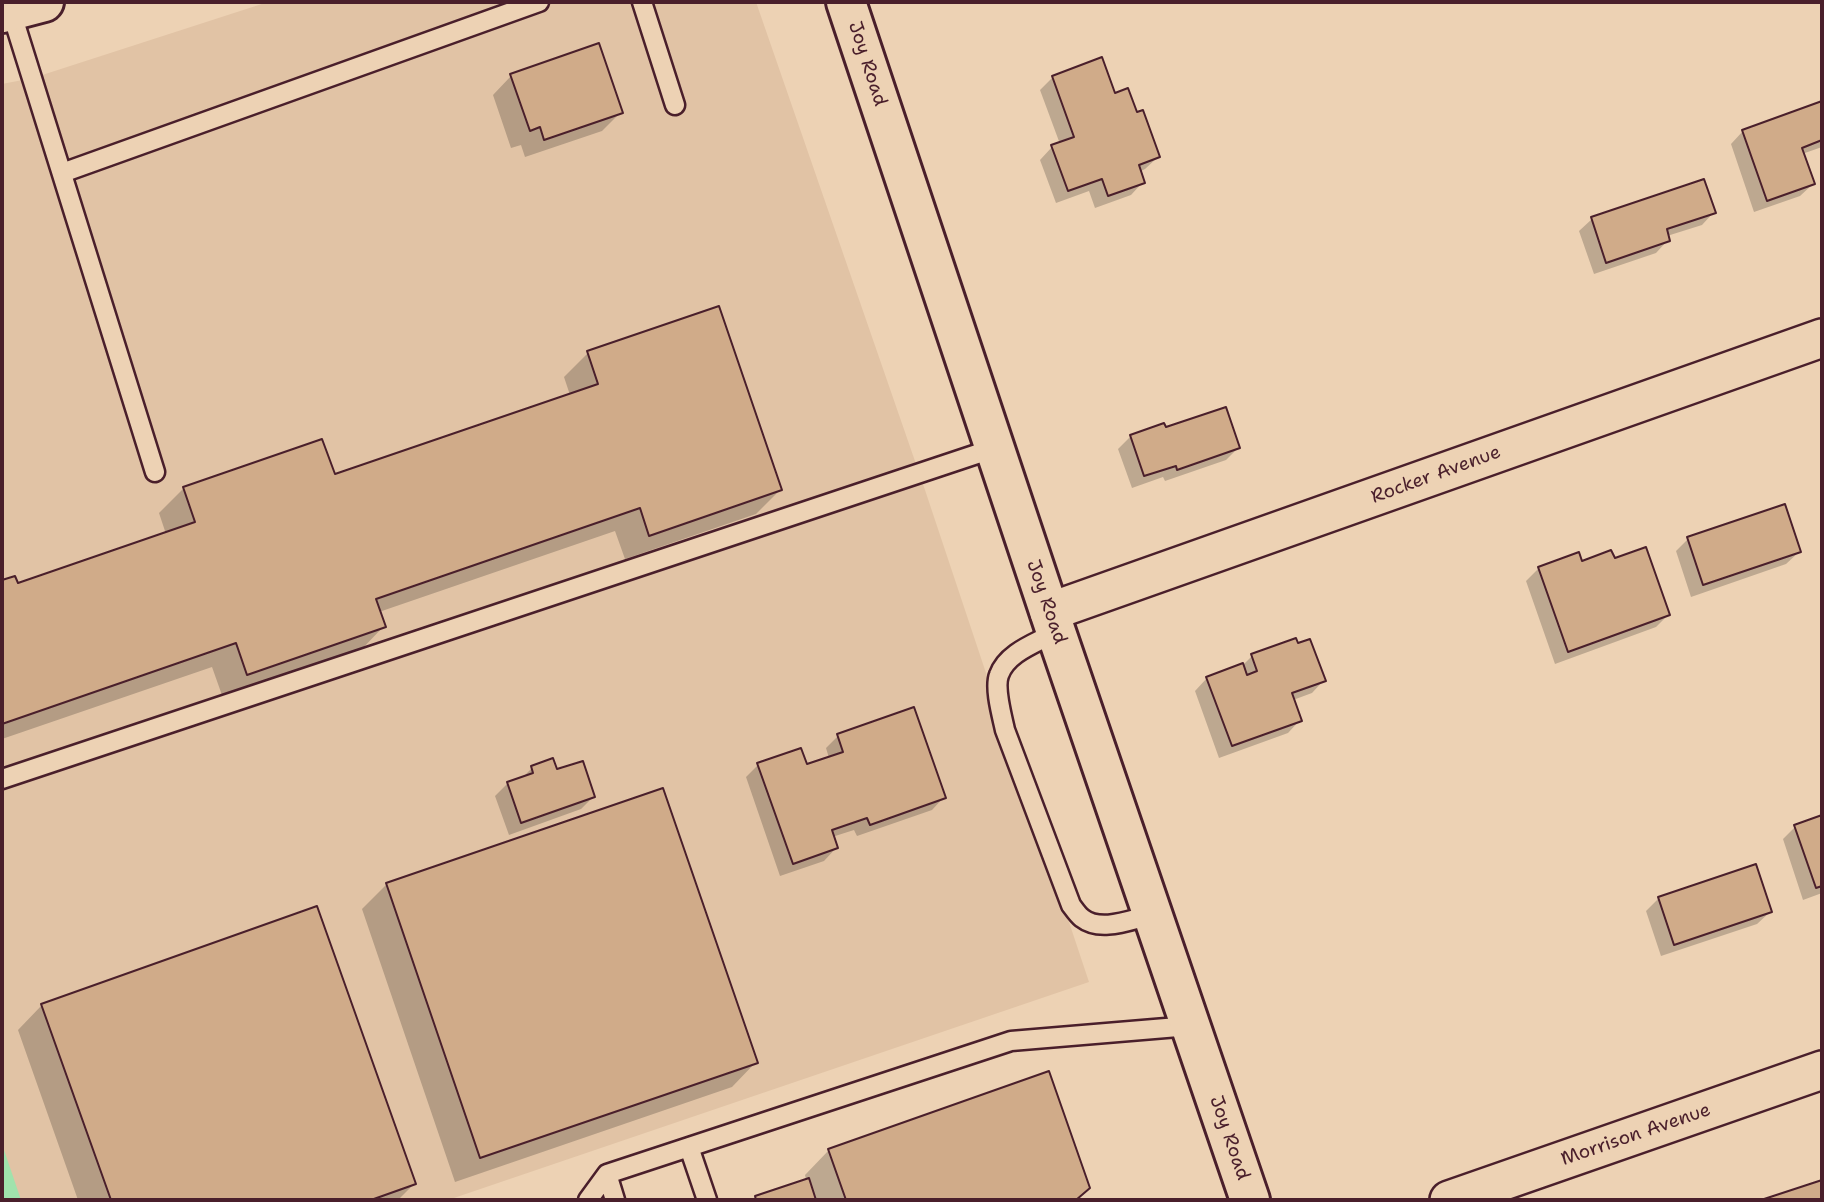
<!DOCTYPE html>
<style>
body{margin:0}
#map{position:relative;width:1824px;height:1202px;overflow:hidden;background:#edd2b4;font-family:"Shantell Sans",sans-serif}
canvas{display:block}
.frame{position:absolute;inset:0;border:4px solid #4a1f2b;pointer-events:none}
</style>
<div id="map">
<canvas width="1824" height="1202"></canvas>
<div class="frame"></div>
</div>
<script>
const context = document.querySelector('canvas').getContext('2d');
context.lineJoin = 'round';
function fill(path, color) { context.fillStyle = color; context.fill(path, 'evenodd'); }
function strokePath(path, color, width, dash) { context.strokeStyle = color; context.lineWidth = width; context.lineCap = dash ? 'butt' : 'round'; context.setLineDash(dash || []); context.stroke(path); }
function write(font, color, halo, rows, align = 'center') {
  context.font = font + ' "Shantell Sans",sans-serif'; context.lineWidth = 5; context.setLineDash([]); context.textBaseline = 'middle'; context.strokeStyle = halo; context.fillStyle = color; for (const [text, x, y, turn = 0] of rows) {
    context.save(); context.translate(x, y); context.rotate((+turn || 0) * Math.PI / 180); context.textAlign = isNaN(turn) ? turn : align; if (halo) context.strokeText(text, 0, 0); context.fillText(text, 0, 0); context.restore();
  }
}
const built = new Path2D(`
 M 268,2 L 756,2 L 925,490 L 1089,982 L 448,1200 L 2,1200 L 2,84 L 33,78 Z`);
const green = new Path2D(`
 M 2,1144 L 21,1200 L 2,1200 Z`);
const shadow = new Path2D(`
 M 511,76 L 621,112 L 602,131 L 525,157 L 521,145 L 511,148 L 493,95 Z
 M 1053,77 L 1114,95 L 1158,157 L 1145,169 L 1139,172 L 1143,182 L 1131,195 L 1095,208 L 1089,191 L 1056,203 L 1040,160 L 1052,147 L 1060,144 L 1040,90 Z
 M 1822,103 L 1822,147 L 1802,154 L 1813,184 L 1800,196 L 1754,212 L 1731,144 L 1743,131 Z
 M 1714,212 L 1702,225 L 1667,236 L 1668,240 L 1656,253 L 1594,274 L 1579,231 L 1592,219 Z
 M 588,353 L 780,490 L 756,514 L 625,559 L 615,531 L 379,612 L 384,626 L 360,651 L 223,698 L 212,667 L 2,739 L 2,582 L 14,578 L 17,585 L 166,534 L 159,513 L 184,488 L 334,476 L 570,395 L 564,377 Z
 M 1165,429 L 1238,448 L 1226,460 L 1165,481 L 1163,477 L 1132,488 L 1118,449 L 1131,436 Z
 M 1688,539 L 1799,552 L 1786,564 L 1691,597 L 1676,551 Z
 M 1578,554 L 1581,563 L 1614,561 L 1668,615 L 1656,627 L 1555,664 L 1526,581 L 1539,568 Z
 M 1252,656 L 1324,680 L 1312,693 L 1293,700 L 1300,720 L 1288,733 L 1219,758 L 1195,691 L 1207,678 L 1242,666 Z
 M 838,736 L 944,797 L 932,810 L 857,836 L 854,830 L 832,837 L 836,848 L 824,861 L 780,876 L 746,777 L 758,765 L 806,766 L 829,758 L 826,748 Z
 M 532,768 L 556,771 L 593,797 L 581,809 L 509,835 L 495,796 L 508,783 L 521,779 Z
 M 662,790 L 756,1062 L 732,1087 L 455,1182 L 362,909 L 386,885 Z
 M 1822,817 L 1822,893 L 1803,900 L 1783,839 L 1795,827 Z
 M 1659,898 L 1770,912 L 1757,924 L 1661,956 L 1646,911 Z
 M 42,1005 L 414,1184 L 398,1200 L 78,1200 L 18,1030 Z
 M 829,1150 L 1088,1187 L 1075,1200 L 752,1200 L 756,1197 L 806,1180 L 805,1175 Z`);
const building = new Path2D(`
 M 599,43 L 623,113 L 544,140 L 540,127 L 530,131 L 510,74 Z
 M 1102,57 L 1115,93 L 1128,88 L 1137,112 L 1143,110 L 1160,157 L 1139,165 L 1145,183 L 1108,196 L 1102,179 L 1068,191 L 1051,145 L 1074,137 L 1052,76 Z
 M 1822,101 L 1822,140 L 1802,148 L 1815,184 L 1767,201 L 1742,130 Z
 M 1704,179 L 1716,213 L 1667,229 L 1670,241 L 1606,263 L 1591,217 Z
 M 719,306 L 782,490 L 649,536 L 640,508 L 376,599 L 386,627 L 247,675 L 236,643 L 2,724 L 2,580 L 15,576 L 18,583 L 195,522 L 183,487 L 322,439 L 335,474 L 598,384 L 587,351 Z
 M 1226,407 L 1240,448 L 1177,470 L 1176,466 L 1144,476 L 1130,435 L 1164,423 L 1166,427 Z
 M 1785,504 L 1801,552 L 1703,585 L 1687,537 Z
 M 1646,547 L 1670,615 L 1568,652 L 1538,567 L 1579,552 L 1582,561 L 1611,550 L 1615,558 Z
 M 1296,638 L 1298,643 L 1310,639 L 1326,681 L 1292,693 L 1302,721 L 1232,746 L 1206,677 L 1243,663 L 1247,675 L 1257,671 L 1251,654 Z
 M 914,707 L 946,798 L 870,825 L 867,818 L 832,830 L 838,848 L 793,864 L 757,763 L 801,748 L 807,764 L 843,752 L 837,734 Z
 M 553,758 L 557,769 L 583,761 L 595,797 L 521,823 L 507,782 L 533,773 L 531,766 Z
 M 663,788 L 758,1063 L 480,1158 L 386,883 Z
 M 1822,815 L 1822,886 L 1816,888 L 1794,825 Z
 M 1756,864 L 1772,912 L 1674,945 L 1658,897 Z
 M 317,906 L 416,1184 L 371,1200 L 111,1200 L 41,1004 Z
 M 1049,1071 L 1090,1188 L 1076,1200 L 846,1200 L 828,1149 Z
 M 809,1178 L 816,1200 L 756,1200 L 755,1196 Z
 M 1822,1180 L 1822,1200 L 1761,1200 Z`);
const service = new Path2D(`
 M 642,2 L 675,105
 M 11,11 L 155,472
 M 62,173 L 539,2
 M 1056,632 C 1037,643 1007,652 999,675 C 994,688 1002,716 1005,730 L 1071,905 C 1074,909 1078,915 1082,918 C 1101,933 1132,919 1152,915
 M 2,779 L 995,448
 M 689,1147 L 707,1200
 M 607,1174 L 615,1200
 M 588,1200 L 607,1174 L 1011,1041 L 1190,1026`);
const minor = new Path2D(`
 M 1049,612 L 1822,338
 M 1449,1200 L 1822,1070`);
const tertiary = new Path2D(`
 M 846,2 L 1056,632 L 1250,1200
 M 2,13 L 44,2`);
const streetNames = [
 ["Joy Road",867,64,72],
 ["Rocker Avenue",1436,475,-20],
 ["Joy Road",1046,602,71],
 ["Morrison Avenue",1636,1135,-19],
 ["Joy Road",1229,1138,71]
];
fill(built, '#e1c3a5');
fill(green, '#a0e2ac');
fill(shadow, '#0003');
fill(building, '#d0ab89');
strokePath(building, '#4a1f2b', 2);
strokePath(service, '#4a1f2b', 23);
strokePath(minor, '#4a1f2b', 42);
strokePath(tertiary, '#4a1f2b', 44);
strokePath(service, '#edd2b4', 18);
strokePath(minor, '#edd2b4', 37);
strokePath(tertiary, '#edd2b4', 38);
write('19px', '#4a1f2b', '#edd2b4', streetNames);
</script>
